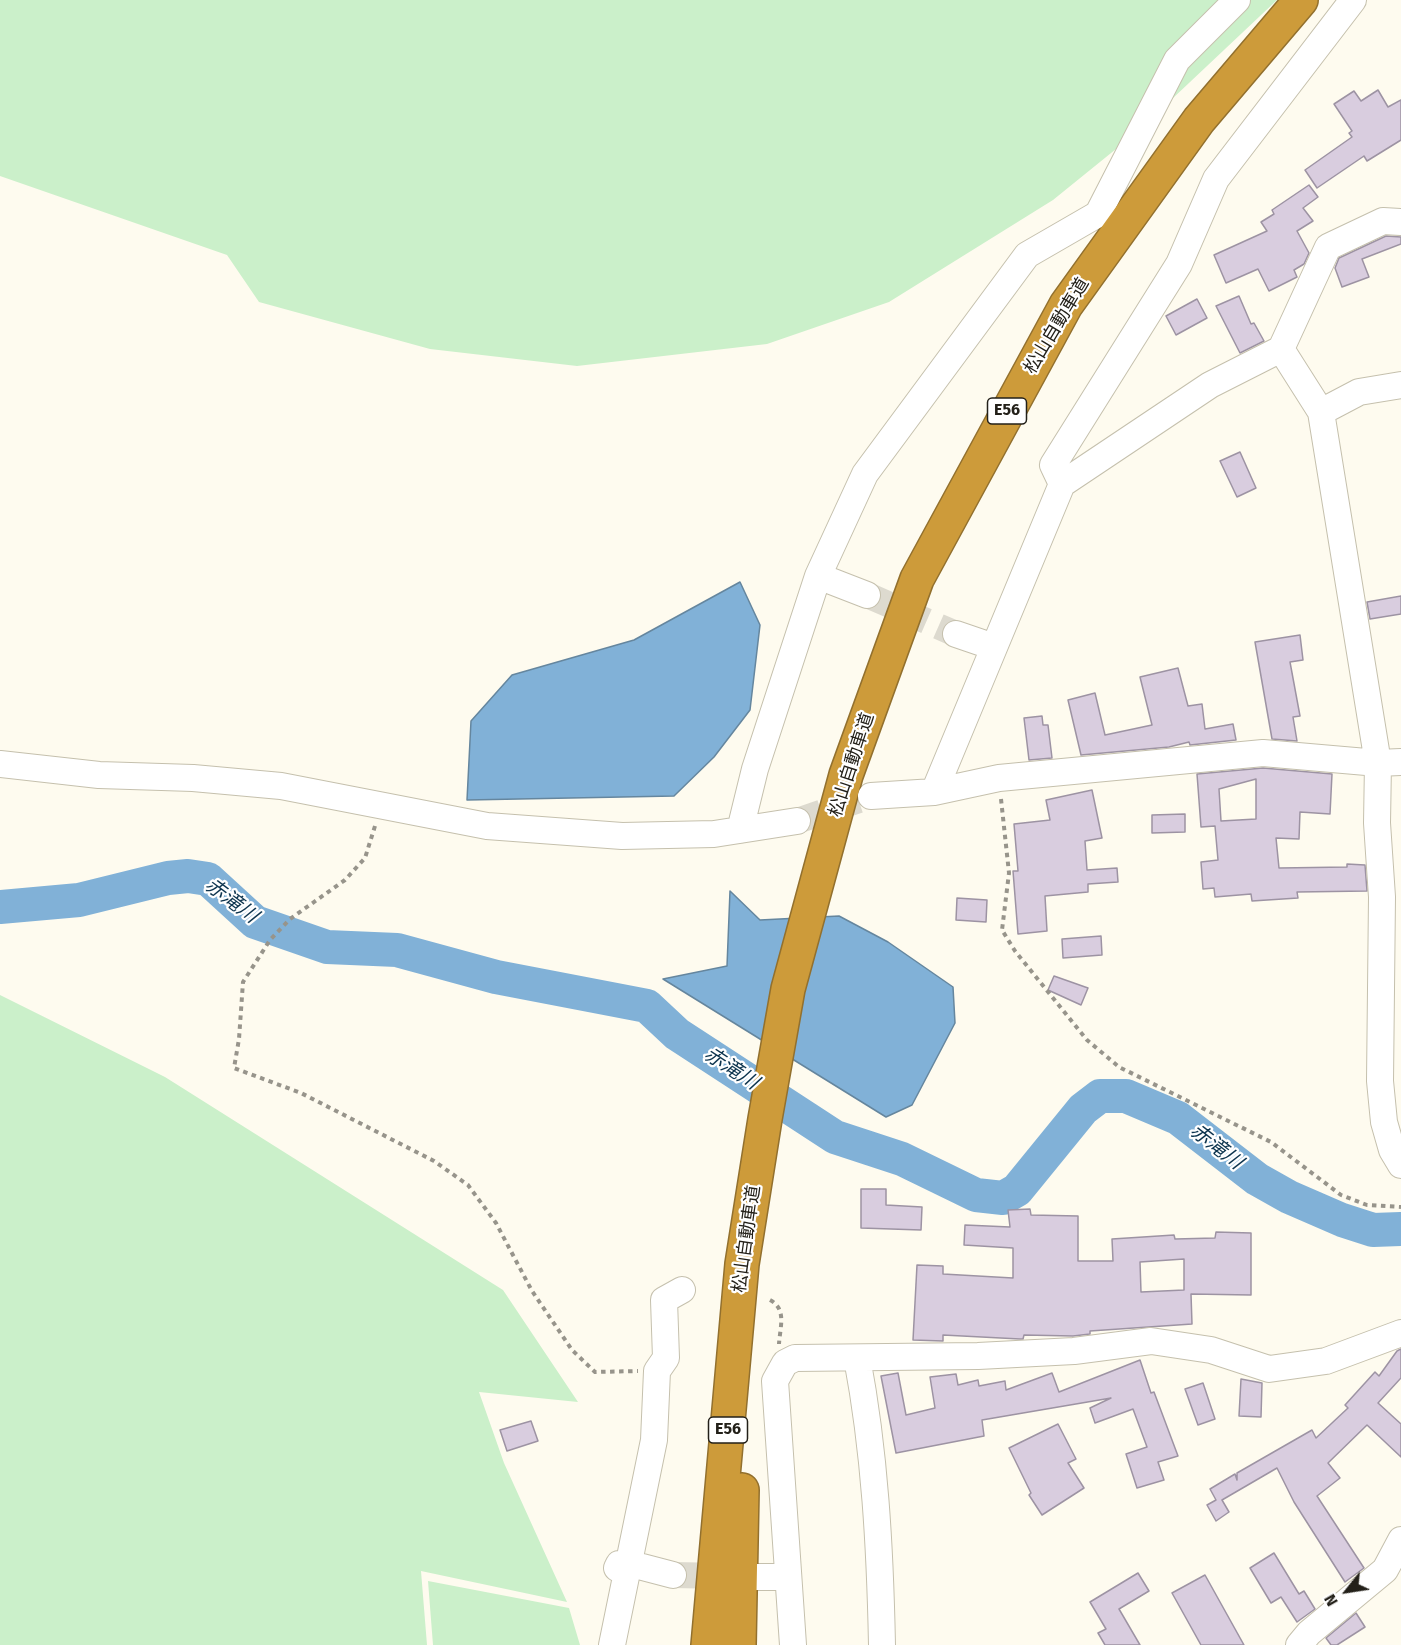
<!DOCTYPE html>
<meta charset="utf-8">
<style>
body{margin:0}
#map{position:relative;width:1401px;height:1645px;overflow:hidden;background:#fefbef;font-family:"Fira Sans",sans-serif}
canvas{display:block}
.north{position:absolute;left:1317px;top:1561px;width:60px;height:60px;-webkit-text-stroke:4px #fff;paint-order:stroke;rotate:240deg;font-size:16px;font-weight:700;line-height:24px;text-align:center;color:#232019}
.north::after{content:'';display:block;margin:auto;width:21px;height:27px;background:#232019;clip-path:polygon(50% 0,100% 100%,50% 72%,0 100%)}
</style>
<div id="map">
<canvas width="1401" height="1645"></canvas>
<div class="north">N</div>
</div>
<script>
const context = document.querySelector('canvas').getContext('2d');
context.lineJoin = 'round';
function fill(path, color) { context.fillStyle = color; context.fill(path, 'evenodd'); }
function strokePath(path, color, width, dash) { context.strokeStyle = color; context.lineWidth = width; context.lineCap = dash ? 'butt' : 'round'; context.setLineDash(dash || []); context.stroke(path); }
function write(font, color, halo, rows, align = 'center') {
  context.font = font + ' "Fira Sans","Noto Sans JP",sans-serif'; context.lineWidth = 4.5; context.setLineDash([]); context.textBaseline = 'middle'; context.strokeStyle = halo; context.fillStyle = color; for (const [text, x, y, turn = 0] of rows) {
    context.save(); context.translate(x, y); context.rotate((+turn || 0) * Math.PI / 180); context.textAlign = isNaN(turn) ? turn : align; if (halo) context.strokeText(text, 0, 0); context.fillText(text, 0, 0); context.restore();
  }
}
const green = new Path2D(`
 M 0,0 L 1277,0 L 1137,132 L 1053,200 L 889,302 L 767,344 L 577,366 L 430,349 L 259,302 L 227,255 L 0,176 Z
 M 0,995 L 165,1077 L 503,1290 L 578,1402 L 479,1392 L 504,1463 L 567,1602 L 421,1571 L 427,1645 L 0,1645 Z
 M 428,1581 L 569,1608 L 580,1645 L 433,1645 Z`);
const water = new Path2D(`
 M 740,582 L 760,625 L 750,710 L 714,757 L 674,796 L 467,800 L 471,721 L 512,675 L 634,640 Z
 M 730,891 L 760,920 L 839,916 L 888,942 L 953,987 L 955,1023 L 912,1105 L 886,1117 L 663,979 L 727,966 Z`);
const river = new Path2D(`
 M 0,907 L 79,900 L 168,878 L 188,876 L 208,879 L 255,922 L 327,947 L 397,950 L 496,977 L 647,1006 L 677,1034 L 835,1137 L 902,1159 L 976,1195 L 1003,1198 L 1017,1190 L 1083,1109 L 1100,1096 L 1126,1096 L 1178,1118 L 1257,1179 L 1289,1197 L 1342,1220 L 1373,1230 L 1401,1229`);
const building = new Path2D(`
 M 1378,90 L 1388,107 L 1401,100 L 1401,140 L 1367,161 L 1364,156 L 1317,188 L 1305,170 L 1352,137 L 1349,133 L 1352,131 L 1334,104 L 1354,91 L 1361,101 Z
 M 1309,185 L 1318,197 L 1303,208 L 1313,221 L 1297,231 L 1309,253 L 1304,264 L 1294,270 L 1297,277 L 1269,291 L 1258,269 L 1226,283 L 1214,255 L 1267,231 L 1261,222 L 1274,214 L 1272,210 Z
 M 1386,236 L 1401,237 L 1401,244 L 1362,259 L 1369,277 L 1342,287 L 1335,268 L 1339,258 Z
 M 1239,296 L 1251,324 L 1254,323 L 1264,341 L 1240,353 L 1216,306 Z
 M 1197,299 L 1207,318 L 1176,335 L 1166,316 Z
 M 1240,452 L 1256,488 L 1237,497 L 1220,461 Z
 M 1401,596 L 1401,614 L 1370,619 L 1367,602 Z
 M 1300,635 L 1303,660 L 1290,662 L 1300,716 L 1293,717 L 1297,741 L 1272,739 L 1255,642 Z
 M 1178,668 L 1188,706 L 1202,704 L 1205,729 L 1233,724 L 1236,740 L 1190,745 L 1189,742 L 1169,747 L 1081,755 L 1068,700 L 1095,693 L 1105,735 L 1152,725 L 1140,677 Z
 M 1042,716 L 1043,725 L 1048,725 L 1052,758 L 1029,760 L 1024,718 Z
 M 1263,768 L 1332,774 L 1330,814 L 1300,812 L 1299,839 L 1276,838 L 1279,868 L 1347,867 L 1347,864 L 1365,865 L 1367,891 L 1297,892 L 1298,898 L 1252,901 L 1251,894 L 1215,897 L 1214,888 L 1203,889 L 1201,862 L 1218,860 L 1215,826 L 1201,827 L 1197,774 ZM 1256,779 L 1256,819 L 1221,821 L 1219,789 Z
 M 1092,790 L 1102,838 L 1085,841 L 1087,870 L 1117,868 L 1118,882 L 1088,884 L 1088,892 L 1045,896 L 1047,931 L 1018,934 L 1013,871 L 1018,871 L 1014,824 L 1050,820 L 1046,800 Z
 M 1185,814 L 1185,832 L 1152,833 L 1152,815 Z
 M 957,898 L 987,900 L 986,922 L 956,920 Z
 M 1101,936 L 1102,955 L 1063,958 L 1062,939 Z
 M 1054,976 L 1088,988 L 1081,1005 L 1048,990 Z
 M 861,1189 L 886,1189 L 886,1205 L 922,1207 L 921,1230 L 861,1228 Z
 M 1030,1209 L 1031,1215 L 1078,1216 L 1078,1261 L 1113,1261 L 1112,1239 L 1174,1235 L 1175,1239 L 1215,1238 L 1216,1232 L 1251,1233 L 1251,1295 L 1191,1294 L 1192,1324 L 1090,1331 L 1090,1334 L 1073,1336 L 1024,1335 L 1023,1339 L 1020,1339 L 943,1335 L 943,1341 L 913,1340 L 917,1265 L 943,1266 L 943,1274 L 1013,1278 L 1013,1248 L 964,1245 L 965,1225 L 1010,1227 L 1008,1210 ZM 1184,1259 L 1184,1290 L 1141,1292 L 1140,1262 Z
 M 1401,1349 L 1401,1378 L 1378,1403 L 1401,1424 L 1401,1457 L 1367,1425 L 1328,1463 L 1340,1478 L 1317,1496 L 1364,1568 L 1345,1582 L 1294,1502 L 1277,1468 L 1222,1500 L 1229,1512 L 1216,1521 L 1207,1505 L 1216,1500 L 1210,1489 L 1235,1474 L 1237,1480 L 1237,1473 L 1312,1430 L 1316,1438 L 1348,1408 L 1345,1405 L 1375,1372 L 1379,1376 L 1397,1351 Z
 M 1140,1360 L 1151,1393 L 1154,1392 L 1178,1456 L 1158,1462 L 1164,1480 L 1137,1488 L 1126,1454 L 1147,1447 L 1133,1409 L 1095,1423 L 1090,1408 L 1111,1398 L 982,1420 L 984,1436 L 896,1453 L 881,1376 L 898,1373 L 906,1415 L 935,1408 L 930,1377 L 956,1374 L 958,1385 L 978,1380 L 979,1386 L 1005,1381 L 1006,1390 L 1052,1373 L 1059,1392 Z
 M 1241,1379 L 1262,1383 L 1261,1417 L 1239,1416 Z
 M 1203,1383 L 1215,1419 L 1198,1425 L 1185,1389 Z
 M 531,1421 L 538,1441 L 507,1451 L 500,1430 Z
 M 1058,1424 L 1076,1459 L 1068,1463 L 1084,1488 L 1042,1515 L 1029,1495 L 1031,1493 L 1009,1448 Z
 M 1274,1553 L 1299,1594 L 1304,1591 L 1315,1609 L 1297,1622 L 1281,1597 L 1271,1603 L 1250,1568 Z
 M 1138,1573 L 1149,1591 L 1119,1609 L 1140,1645 L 1105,1645 L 1098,1633 L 1106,1629 L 1090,1602 Z
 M 1205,1575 L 1244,1645 L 1201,1645 L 1172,1593 Z
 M 1356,1613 L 1365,1627 L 1337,1645 L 1331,1645 L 1326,1638 Z`);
const minorTunnel = new Path2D(`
 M 867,595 L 956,634
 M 797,821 L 871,796
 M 673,1575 L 732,1576`);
const path = new Path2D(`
 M 1001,799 L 1009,873 L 1002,930 L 1015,951 L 1087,1040 L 1119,1067 L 1271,1142 L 1341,1195 L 1367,1205 L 1401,1207
 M 375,826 L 365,858 L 345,880 L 290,919 L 270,940 L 243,982 L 239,1039 L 234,1068 L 301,1093 L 434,1161 L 468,1185 L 496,1223 L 532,1291 L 572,1350 L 595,1372 L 638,1371
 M 770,1300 C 787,1309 780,1327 779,1344`);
const minor = new Path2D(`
 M 1401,222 L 1383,221 L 1328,247 L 1281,349 L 1321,412 L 1378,763 L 1377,823 L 1382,897 L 1380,1081 L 1384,1122 L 1392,1150 L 1401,1165
 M 1321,412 L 1359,392 L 1401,385
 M 1062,484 L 1053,465 L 1179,264 L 1216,179 L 1353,0
 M 818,576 L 865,474 L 1027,255 L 1098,214 L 1177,60 L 1237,0
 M 956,634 L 994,647
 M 0,764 L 99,775 L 193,778 L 281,786 L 487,826 L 622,836 L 714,834 L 797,821
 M 934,792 L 1062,484 L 1210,385 L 1281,349
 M 871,796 L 934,792 L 999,778 L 1263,753 L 1378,763 L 1401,762
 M 740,830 L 755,769 L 818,576 L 867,595
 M 857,1358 C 875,1453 880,1548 882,1645
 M 617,1568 L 619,1564 L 631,1564 L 673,1575
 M 755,1577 L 786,1577
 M 612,1645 L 654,1440 L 657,1371 L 666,1358 L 664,1300 L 682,1290
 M 793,1645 L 775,1381 L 785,1363 L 795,1358 L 978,1356 L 1074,1351 L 1151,1341 L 1211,1350 L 1269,1369 L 1326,1361 L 1401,1333
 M 1299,1645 L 1309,1633 L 1385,1570 L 1401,1540`);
const highway = new Path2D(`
 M 708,1645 L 742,1264 L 765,1119 L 788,989 L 846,775 L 917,579 L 1066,305 L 1199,120 L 1301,0
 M 739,1645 L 742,1490`);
const shields = [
 [1007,411,39],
 [728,1430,39]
];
const shieldNames = [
 ["E56",1007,411],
 ["E56",728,1430]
];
const streetNames = [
 ["松山自動車道",1057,326,-59],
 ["松山自動車道",852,765,-72],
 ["松山自動車道",747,1239,-82]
];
const waterNames = [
 ["赤滝川",231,901,37],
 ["赤滝川",731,1069,33],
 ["赤滝川",1216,1147,38]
];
fill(green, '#cbf0ca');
fill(water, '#81b1d7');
strokePath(water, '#65869e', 1.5);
strokePath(river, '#81b1d7', 34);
fill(building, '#d9cddf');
strokePath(building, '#9d93a3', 1.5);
strokePath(minorTunnel, '#dddacf', 26, [26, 13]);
strokePath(minor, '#c5c0ad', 28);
strokePath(highway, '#92702e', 36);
strokePath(path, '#97948b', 4, [4.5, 4.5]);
strokePath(minor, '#fff', 26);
strokePath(highway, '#cd9b3a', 33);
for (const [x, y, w] of shields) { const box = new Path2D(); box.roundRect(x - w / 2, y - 13, w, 26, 4.5); context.fillStyle = '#fff'; context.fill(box); strokePath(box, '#232019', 1.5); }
write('bold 16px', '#232019', null, shieldNames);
write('18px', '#232019', '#fff', streetNames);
write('italic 20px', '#0d344e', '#fff', waterNames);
</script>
